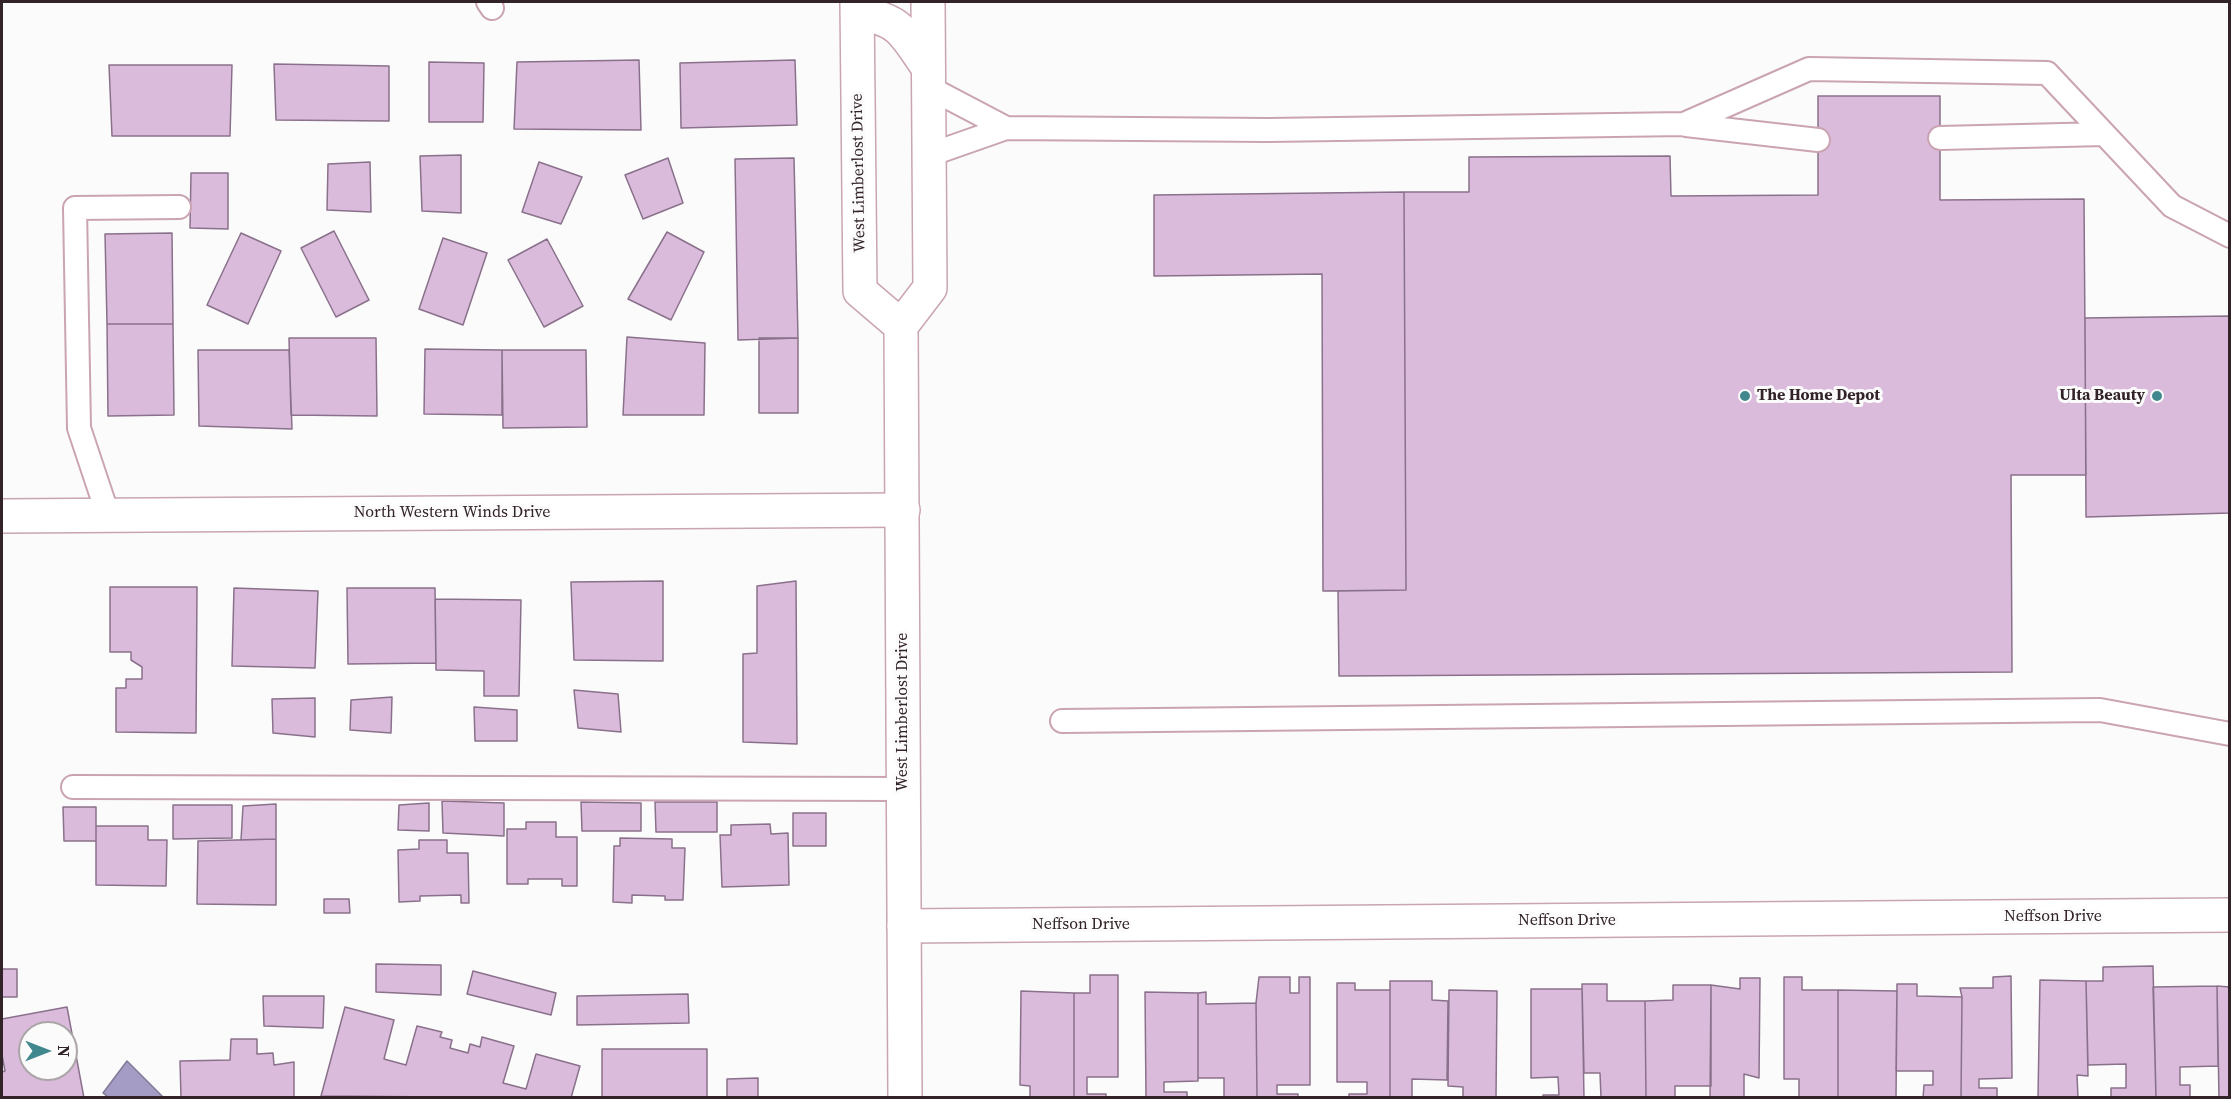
<!DOCTYPE html>
<style>
body{margin:0}
#map{position:relative;width:2231px;height:1099px;overflow:hidden;background:#fbfbfb;font-family:"Source Serif 4",serif}
canvas{display:block}
.frame{position:absolute;inset:0;border:3px solid #322329;pointer-events:none}
.north{position:absolute;left:18px;top:1021px;width:60px;height:60px;box-sizing:border-box;background:#fbfbfb;border:2px solid #aba5a7;border-radius:50%;rotate:90deg;font-size:16px;font-weight:700;line-height:24px;text-align:center;color:#322329}
.north::after{content:'';display:block;margin:auto;width:21px;height:27px;background:#40888e;clip-path:polygon(50% 0,100% 100%,50% 72%,0 100%)}
</style>
<div id="map">
<canvas width="2231" height="1099"></canvas>
<div class="frame"></div>
<div class="north">N</div>
</div>
<script>
const context = document.querySelector('canvas').getContext('2d');
context.lineJoin = 'round';
function fill(path, color) { context.fillStyle = color; context.fill(path, 'evenodd'); }
function strokePath(path, color, width, dash) { context.strokeStyle = color; context.lineWidth = width; context.lineCap = dash ? 'butt' : 'round'; context.setLineDash(dash || []); context.stroke(path); }
function write(font, color, halo, rows, align = 'center') {
  context.font = font + ' "Source Serif 4",serif'; context.lineWidth = 6; context.setLineDash([]); context.textBaseline = 'middle'; context.strokeStyle = halo; context.fillStyle = color; for (const [text, x, y, turn = 0] of rows) {
    context.save(); context.translate(x, y); context.rotate((+turn || 0) * Math.PI / 180); context.textAlign = isNaN(turn) ? turn : align; if (halo) context.strokeText(text, 0, 0); context.fillText(text, 0, 0); context.restore();
  }
}
const water = new Path2D(`
 M 127,1061 L 163,1097 L 108,1097 L 103,1093 Z`);
const building = new Path2D(`
 M 639,60 L 641,130 L 514,129 L 517,62 Z
 M 795,60 L 797,125 L 681,128 L 680,63 Z
 M 429,62 L 484,63 L 483,122 L 429,122 Z
 M 274,64 L 389,66 L 389,121 L 276,120 Z
 M 109,65 L 232,65 L 230,136 L 112,136 Z
 M 1818,96 L 1940,96 L 1940,200 L 2084,199 L 2086,475 L 2011,475 L 2012,672 L 1339,676 L 1338,591 L 1406,590 L 1404,192 L 1469,192 L 1469,157 L 1670,156 L 1671,196 L 1818,195 Z
 M 461,155 L 461,213 L 422,211 L 420,156 Z
 M 668,158 L 683,203 L 643,219 L 625,175 Z
 M 794,158 L 798,338 L 738,340 L 735,159 Z
 M 370,162 L 371,212 L 327,210 L 328,164 Z
 M 539,162 L 582,177 L 561,224 L 522,212 Z
 M 191,173 L 228,173 L 228,229 L 190,228 Z
 M 1404,192 L 1406,590 L 1323,591 L 1322,274 L 1154,276 L 1154,195 Z
 M 334,231 L 369,300 L 336,317 L 301,248 Z
 M 667,232 L 704,252 L 671,320 L 628,299 Z
 M 172,233 L 173,324 L 107,324 L 105,234 Z
 M 241,233 L 281,251 L 248,324 L 207,305 Z
 M 443,238 L 487,253 L 463,325 L 419,309 Z
 M 547,239 L 583,306 L 544,327 L 508,260 Z
 M 2230,316 L 2230,513 L 2086,517 L 2085,318 Z
 M 107,324 L 173,324 L 174,415 L 108,416 Z
 M 627,337 L 705,343 L 704,415 L 623,415 Z
 M 289,338 L 376,338 L 377,416 L 291,415 Z
 M 759,338 L 798,338 L 798,413 L 759,413 Z
 M 425,349 L 502,350 L 502,415 L 424,414 Z
 M 198,350 L 289,350 L 292,429 L 199,426 Z
 M 502,350 L 586,350 L 587,427 L 503,428 Z
 M 663,581 L 663,661 L 574,660 L 571,582 Z
 M 796,581 L 797,744 L 743,742 L 743,654 L 757,653 L 757,586 Z
 M 110,587 L 197,587 L 196,733 L 116,732 L 116,688 L 126,688 L 126,679 L 142,679 L 142,667 L 131,660 L 131,652 L 110,652 Z
 M 234,588 L 318,591 L 315,668 L 232,666 Z
 M 347,588 L 435,588 L 436,663 L 348,664 Z
 M 435,599 L 521,600 L 519,696 L 484,696 L 484,671 L 436,670 Z
 M 574,690 L 618,694 L 621,732 L 578,728 Z
 M 392,697 L 391,733 L 350,730 L 351,700 Z
 M 315,698 L 315,737 L 273,733 L 272,699 Z
 M 474,707 L 517,710 L 517,741 L 475,741 Z
 M 442,801 L 504,803 L 504,836 L 443,833 Z
 M 581,802 L 641,803 L 641,831 L 582,831 Z
 M 655,802 L 717,802 L 717,832 L 656,832 Z
 M 429,803 L 429,831 L 398,830 L 399,805 Z
 M 276,804 L 276,839 L 241,840 L 243,806 Z
 M 173,805 L 232,805 L 232,838 L 173,839 Z
 M 63,807 L 96,807 L 96,841 L 64,841 Z
 M 793,813 L 826,813 L 826,846 L 793,846 Z
 M 526,822 L 556,822 L 556,837 L 577,837 L 577,886 L 562,886 L 562,879 L 528,879 L 528,884 L 507,884 L 507,829 L 526,829 Z
 M 770,824 L 771,834 L 788,833 L 789,885 L 722,887 L 720,835 L 731,835 L 731,825 Z
 M 96,826 L 148,826 L 148,840 L 167,840 L 166,886 L 96,885 Z
 M 620,838 L 672,839 L 672,848 L 685,848 L 683,900 L 665,900 L 665,896 L 632,895 L 632,903 L 613,902 L 614,846 L 620,846 Z
 M 276,839 L 276,905 L 197,904 L 198,841 Z
 M 419,840 L 447,840 L 447,853 L 468,853 L 469,903 L 461,903 L 461,895 L 420,896 L 420,901 L 399,902 L 398,850 L 419,849 Z
 M 324,899 L 349,899 L 350,913 L 324,913 Z
 M 376,964 L 441,965 L 441,995 L 376,992 Z
 M 2153,966 L 2156,1098 L 2111,1098 L 2111,1088 L 2126,1088 L 2126,1064 L 2088,1065 L 2086,981 L 2103,981 L 2103,967 Z
 M 2,969 L 17,969 L 17,997 L 2,997 Z
 M 473,971 L 556,993 L 551,1015 L 467,994 Z
 M 1090,975 L 1118,975 L 1118,1077 L 1087,1077 L 1087,1094 L 1106,1094 L 1106,1098 L 1074,1098 L 1074,993 L 1090,993 Z
 M 2011,976 L 2012,1078 L 1979,1079 L 1979,1088 L 1997,1088 L 1997,1098 L 1961,1098 L 1962,997 L 1960,988 L 1993,988 L 1993,977 Z
 M 1259,977 L 1290,977 L 1290,993 L 1299,993 L 1299,977 L 1310,977 L 1310,1085 L 1277,1085 L 1277,1094 L 1298,1094 L 1298,1098 L 1257,1098 L 1256,1003 Z
 M 1784,977 L 1802,977 L 1802,990 L 1838,990 L 1838,1098 L 1799,1098 L 1799,1079 L 1784,1079 Z
 M 1740,978 L 1760,978 L 1759,1078 L 1744,1074 L 1744,1098 L 1710,1098 L 1711,985 L 1740,989 Z
 M 2040,980 L 2086,981 L 2088,1076 L 2077,1075 L 2078,1098 L 2038,1098 Z
 M 1390,981 L 1432,981 L 1432,1000 L 1448,1001 L 1447,1080 L 1412,1079 L 1412,1098 L 1390,1098 Z
 M 1337,983 L 1355,983 L 1355,990 L 1390,990 L 1390,1098 L 1349,1098 L 1349,1094 L 1367,1094 L 1367,1082 L 1337,1082 Z
 M 1582,984 L 1607,984 L 1607,1001 L 1645,1001 L 1646,1098 L 1601,1098 L 1600,1073 L 1584,1073 Z
 M 1897,984 L 1917,984 L 1917,996 L 1962,997 L 1961,1098 L 1923,1098 L 1924,1085 L 1933,1085 L 1933,1071 L 1896,1071 Z
 M 1673,985 L 1711,985 L 1711,1086 L 1675,1086 L 1675,1098 L 1646,1098 L 1645,1001 L 1673,1000 Z
 M 2217,986 L 2230,987 L 2230,1098 L 2219,1098 Z
 M 2217,986 L 2218,1066 L 2180,1067 L 2180,1085 L 2190,1085 L 2190,1098 L 2156,1098 L 2153,987 Z
 M 1531,989 L 1582,989 L 1584,1098 L 1543,1098 L 1543,1095 L 1559,1095 L 1558,1077 L 1531,1078 Z
 M 1449,990 L 1497,991 L 1496,1098 L 1463,1098 L 1463,1087 L 1448,1086 Z
 M 1838,990 L 1897,991 L 1896,1098 L 1838,1098 Z
 M 1021,991 L 1074,993 L 1074,1098 L 1030,1098 L 1030,1086 L 1020,1085 Z
 M 1145,992 L 1198,993 L 1198,1081 L 1164,1082 L 1164,1092 L 1187,1092 L 1187,1098 L 1146,1098 Z
 M 1206,992 L 1206,1004 L 1256,1003 L 1257,1098 L 1224,1098 L 1224,1078 L 1198,1078 L 1198,993 Z
 M 688,994 L 689,1023 L 577,1025 L 577,996 Z
 M 263,996 L 324,996 L 323,1028 L 264,1026 Z
 M 67,1007 L 84,1098 L 2,1098 L 2,1072 L 5,1071 L 2,1055 L 2,1019 ZM 30,1033 L 66,1033 L 66,1069 L 30,1069 Z
 M 345,1007 L 394,1020 L 384,1059 L 406,1065 L 417,1026 L 442,1032 L 440,1037 L 452,1040 L 450,1048 L 468,1053 L 470,1044 L 480,1047 L 482,1037 L 514,1046 L 503,1083 L 526,1089 L 536,1054 L 580,1066 L 571,1098 L 321,1096 Z
 M 231,1039 L 257,1039 L 257,1054 L 273,1053 L 274,1065 L 294,1062 L 294,1098 L 181,1098 L 180,1061 L 230,1060 Z
 M 602,1049 L 707,1049 L 707,1098 L 602,1098 Z
 M 758,1078 L 758,1098 L 727,1098 L 727,1079 Z`);
const service = new Path2D(`
 M 488,2 L 492,8
 M 928,87 L 1006,128
 M 1686,125 L 1818,140
 M 1940,138 L 2104,134
 M 929,155 L 1006,128 L 1268,130 L 1684,124 L 1809,69 L 2047,73 L 2172,206 L 2230,236
 M 108,515 L 79,428 L 75,208 L 179,207
 M 1062,721 L 2100,710 L 2230,734
 M 73,787 L 903,789`);
const minor = new Path2D(`
 M 2,516 L 903,510
 M 904,926 L 2230,915`);
const tertiary = new Path2D(`
 M 857,2 L 860,291 L 901,326
 M 858,12 C 902,22 902,30 927,66
 M 905,1098 L 901,326 L 930,288 L 928,2`);
const markers = [
 [1745,396,6,"#40888e"],
 [2157,396,6,"#40888e"]
];
const streetNames = [
 ["West Limberlost Drive",859,173,-91],
 ["North Western Winds Drive",452,513],
 ["West Limberlost Drive",903,712,-90],
 ["Neffson Drive",2053,917],
 ["Neffson Drive",1567,921],
 ["Neffson Drive",1081,925]
];
const poiNames = [
 ["The Home Depot",1757,396],
 ["Ulta Beauty",2145,396,"right"]
];
fill(water, '#a49cc4');
strokePath(water, '#827896', 1.5);
fill(building, '#dabbdc');
strokePath(building, '#8a718b', 1.5);
strokePath(service, '#caa4b2', 26);
strokePath(minor, '#caa4b2', 36);
strokePath(tertiary, '#caa4b2', 36);
strokePath(service, '#fff', 22);
strokePath(minor, '#fff', 33);
strokePath(tertiary, '#fff', 33);
for (const [x, y, r, color] of markers) { const dot = new Path2D(); dot.arc(x, y, r, 0, 2 * Math.PI); context.fillStyle = color; context.fill(dot); strokePath(dot, '#fbfbfb', 2); }
write('16px', '#322329', '#fbfbfb', streetNames);
write('bold 16px', '#322329', '#fbfbfb', poiNames, 'left');
</script>
